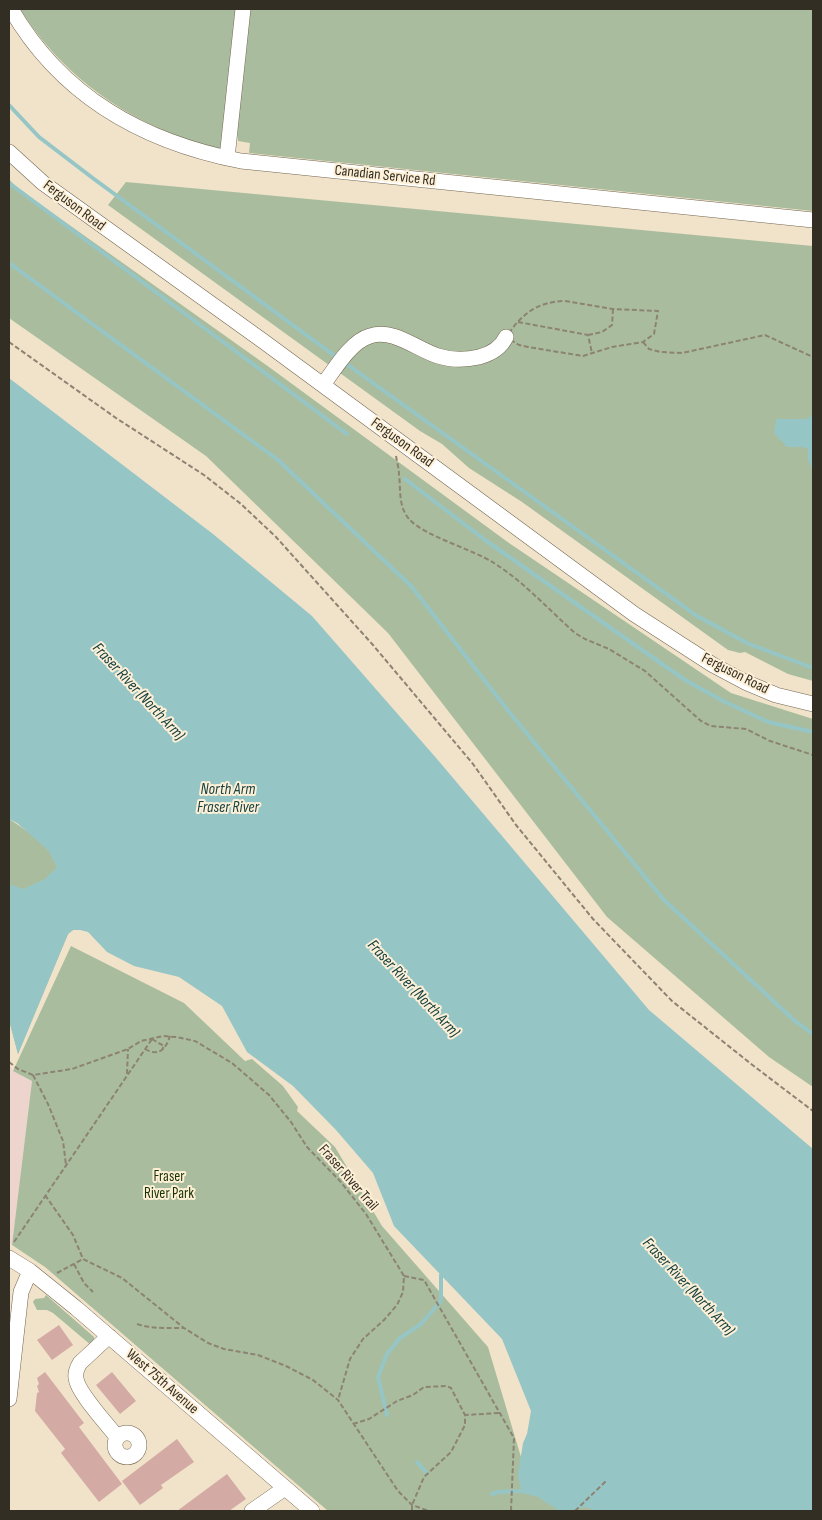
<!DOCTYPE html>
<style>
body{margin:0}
#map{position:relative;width:822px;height:1520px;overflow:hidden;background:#f1e3ca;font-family:"Sofia Sans Condensed",sans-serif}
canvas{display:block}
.frame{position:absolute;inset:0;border:10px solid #332e24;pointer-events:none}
</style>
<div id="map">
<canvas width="822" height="1520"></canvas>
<div class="frame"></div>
</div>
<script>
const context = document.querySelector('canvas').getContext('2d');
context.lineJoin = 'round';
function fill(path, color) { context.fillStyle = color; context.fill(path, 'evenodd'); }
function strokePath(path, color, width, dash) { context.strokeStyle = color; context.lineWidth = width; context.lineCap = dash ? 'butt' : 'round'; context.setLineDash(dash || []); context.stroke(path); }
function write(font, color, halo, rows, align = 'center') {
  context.font = font + ' "Sofia Sans Condensed",sans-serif'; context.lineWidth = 4; context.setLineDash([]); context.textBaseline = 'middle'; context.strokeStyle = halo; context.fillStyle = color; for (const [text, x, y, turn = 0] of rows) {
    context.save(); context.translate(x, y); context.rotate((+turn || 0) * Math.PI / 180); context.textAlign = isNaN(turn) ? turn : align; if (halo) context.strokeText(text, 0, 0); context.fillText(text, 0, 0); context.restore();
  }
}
const commercial = new Path2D(`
 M 9,1063 L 13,1071 L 32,1081 L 12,1245 L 9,1243 Z`);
const green = new Path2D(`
 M 20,9 L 238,9 L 221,148 C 209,149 192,142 181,137 C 114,113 58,69 20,9 Z
 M 248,9 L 813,9 L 813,211 L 249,153 L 250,143 L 238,141 L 236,122 Z
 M 9,179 L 16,187 L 269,367 L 509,543 L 731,693 L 813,719 L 813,1087 L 769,1057 L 607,917 L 388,633 L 206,456 L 9,318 Z
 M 126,182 L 813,246 L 813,681 L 788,674 L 745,652 L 740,653 L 728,650 L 522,502 L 469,468 L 442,444 L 420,431 L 108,205 Z
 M 9,819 C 19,825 43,842 49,851 C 63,871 67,906 73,930 L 68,934 L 18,1054 L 9,1020 Z
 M 71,946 L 184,1003 L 245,1061 L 252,1059 L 283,1086 L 298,1107 L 297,1111 L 335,1147 L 382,1226 L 488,1347 L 521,1457 L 527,1434 L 598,1511 L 594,1510 L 594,1511 L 328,1511 L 45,1267 L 12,1245 L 32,1081 L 13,1071 Z
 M 46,1295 L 94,1337 L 94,1343 L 92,1346 L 53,1313 L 47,1310 L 37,1310 L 33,1302 L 35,1299 L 44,1298 Z`);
const water = new Path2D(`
 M 9,378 L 213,534 L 312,616 L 437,759 L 649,1010 L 813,1149 L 813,1511 L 598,1511 L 585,1507 L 567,1511 L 558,1510 L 538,1497 L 522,1493 L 518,1475 L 523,1443 L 527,1434 L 531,1411 L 502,1339 L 394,1226 L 373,1173 L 336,1130 L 293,1086 L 247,1052 L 222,1006 L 179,977 L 134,966 L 107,952 L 88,932 L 80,930 L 73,930 L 68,934 L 18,1054 L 9,1020 L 9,884 L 23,889 L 45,879 L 57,867 L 48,850 L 17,823 L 9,819 Z
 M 813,414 L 813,470 L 808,460 L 808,449 L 802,447 L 787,447 L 774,433 L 776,419 L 807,419 Z`);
const stream = new Path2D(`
 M 9,105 L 39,137 L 94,179 L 335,356
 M 9,183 L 347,434
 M 9,263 L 278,460 L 411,586 L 510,713 L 664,900 L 795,1021 L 813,1034
 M 348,365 L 697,616 L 749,644 L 813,668
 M 405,479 L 485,540 L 685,680 L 723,701 L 768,722 L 813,732
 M 387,1415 L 378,1377 L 387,1354 L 400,1338 L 421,1324 L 441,1301 L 441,1275
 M 417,1462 L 426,1472
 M 492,1494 L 498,1492 L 521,1491`);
const building = new Path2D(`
 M 59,1325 L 73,1345 L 52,1360 L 37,1340 Z
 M 45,1372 L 84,1423 L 79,1427 L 122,1484 L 99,1502 L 61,1453 L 65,1449 L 35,1411 L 37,1393 L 39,1392 L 37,1386 L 39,1384 L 37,1378 Z
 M 112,1372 L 136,1401 L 120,1414 L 96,1385 Z
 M 177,1439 L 194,1462 L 161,1485 L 163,1488 L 140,1505 L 122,1481 Z
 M 227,1474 L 246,1499 L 229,1511 L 177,1511 Z`);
const path = new Path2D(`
 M 565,301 L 613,309 L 658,311 L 654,334 L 643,342 L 612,347 L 583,356 L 528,347 L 519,345 L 506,337 C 522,314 536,302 565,301 Z
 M 518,322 L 588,335 L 592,353
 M 588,335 L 602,332 L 612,325 L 613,309
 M 9,342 L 116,418 L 204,475 L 241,504 L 276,537 L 373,645 L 473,764 L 516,825 L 593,919 L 672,1001 L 755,1067 L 813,1111
 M 643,342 L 649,349 L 660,352 L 682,353 L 765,335 L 813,357
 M 396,456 C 397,462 399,469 399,475 C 401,490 398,506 409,519 C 424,536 472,549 494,563 C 524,582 548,609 575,633 L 585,639 L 609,649 L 645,671 L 701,721 L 711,726 L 746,729 L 770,741 L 813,755
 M 152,1039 L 164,1046 L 162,1050
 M 145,1049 C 159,1057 166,1049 170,1036
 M 9,1062 L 18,1069 L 33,1075 L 72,1069 L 128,1049 L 141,1041 L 163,1036 L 176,1037 L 195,1041 L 232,1063 L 269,1095 L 291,1122 L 307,1147 L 340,1181 L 366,1214 L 404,1276 L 403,1292 L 397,1305 L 384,1320 L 363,1339 L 350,1359 L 338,1400
 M 127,1074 L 128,1049
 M 33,1075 L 48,1104 L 63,1141 L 66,1165
 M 45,1195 L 73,1235 L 83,1259 L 122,1278 L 184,1328 L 208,1343 L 224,1349 L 258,1355 L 286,1366 L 313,1380 L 338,1400 L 398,1491 L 412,1505 L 429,1511
 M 14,1242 L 152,1039
 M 74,1264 L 84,1283 L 93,1292
 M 57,1273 L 83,1259
 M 404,1276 L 424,1280 L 514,1438 L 511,1511
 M 137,1324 C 152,1329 168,1328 184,1328
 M 353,1424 L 369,1419 L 397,1401 L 413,1395 L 424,1387 L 447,1386 L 451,1388 L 465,1415
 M 412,1511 L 412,1505 L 424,1477 L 451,1452 L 465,1425 L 465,1415 L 499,1413
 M 575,1511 L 606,1481`);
const minor = new Path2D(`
 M 11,9 C 62,97 143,142 241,161 L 813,220
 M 9,152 L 43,183 L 263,341 L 634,614 L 713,665 L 745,682 L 776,695 L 813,704
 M 227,158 L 243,9
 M 323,385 C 334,370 351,341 370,336 C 393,328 416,349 438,356 C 451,360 466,360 479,357 C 490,354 501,348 506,337
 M 9,1258 L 30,1271 L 76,1308 L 312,1511
 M 109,1336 L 80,1363 C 77,1368 75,1372 76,1378 C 77,1392 108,1425 117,1437
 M 9,1399 L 21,1292 L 30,1271
 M115 1445a12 12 0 1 1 24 0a12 12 0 1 1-24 0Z
 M 252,1511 L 285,1488`);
const streetNames = [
 ["Canadian Service Rd",385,176,6],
 ["Ferguson Road",74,206,37],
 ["Ferguson Road",402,443,36],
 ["Ferguson Road",735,674,27],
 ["Fraser River Trail",348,1178,49],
 ["West 75th Avenue",162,1382,41]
];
const parkNames = [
 ["Fraser",169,1177],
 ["River Park",169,1194]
];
const waterNames = [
 ["Fraser River (North Arm)",138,692,47],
 ["North Arm",228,790],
 ["Fraser River",228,808],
 ["Fraser River (North Arm)",413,989,47],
 ["Fraser River (North Arm)",688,1287,47]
];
fill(commercial, '#edd4cd');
fill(green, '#a9bd9e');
fill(water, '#96c5c6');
strokePath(stream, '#96c5c6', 4);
fill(building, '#d4aaa4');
strokePath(minor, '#736751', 16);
strokePath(path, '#8c8372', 2, [5, 2.5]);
strokePath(minor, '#fff', 15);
write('15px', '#332e24', '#fef0d7', streetNames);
write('15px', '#183302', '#fef0d7', parkNames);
write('italic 16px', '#154142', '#fef0d7', waterNames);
</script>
